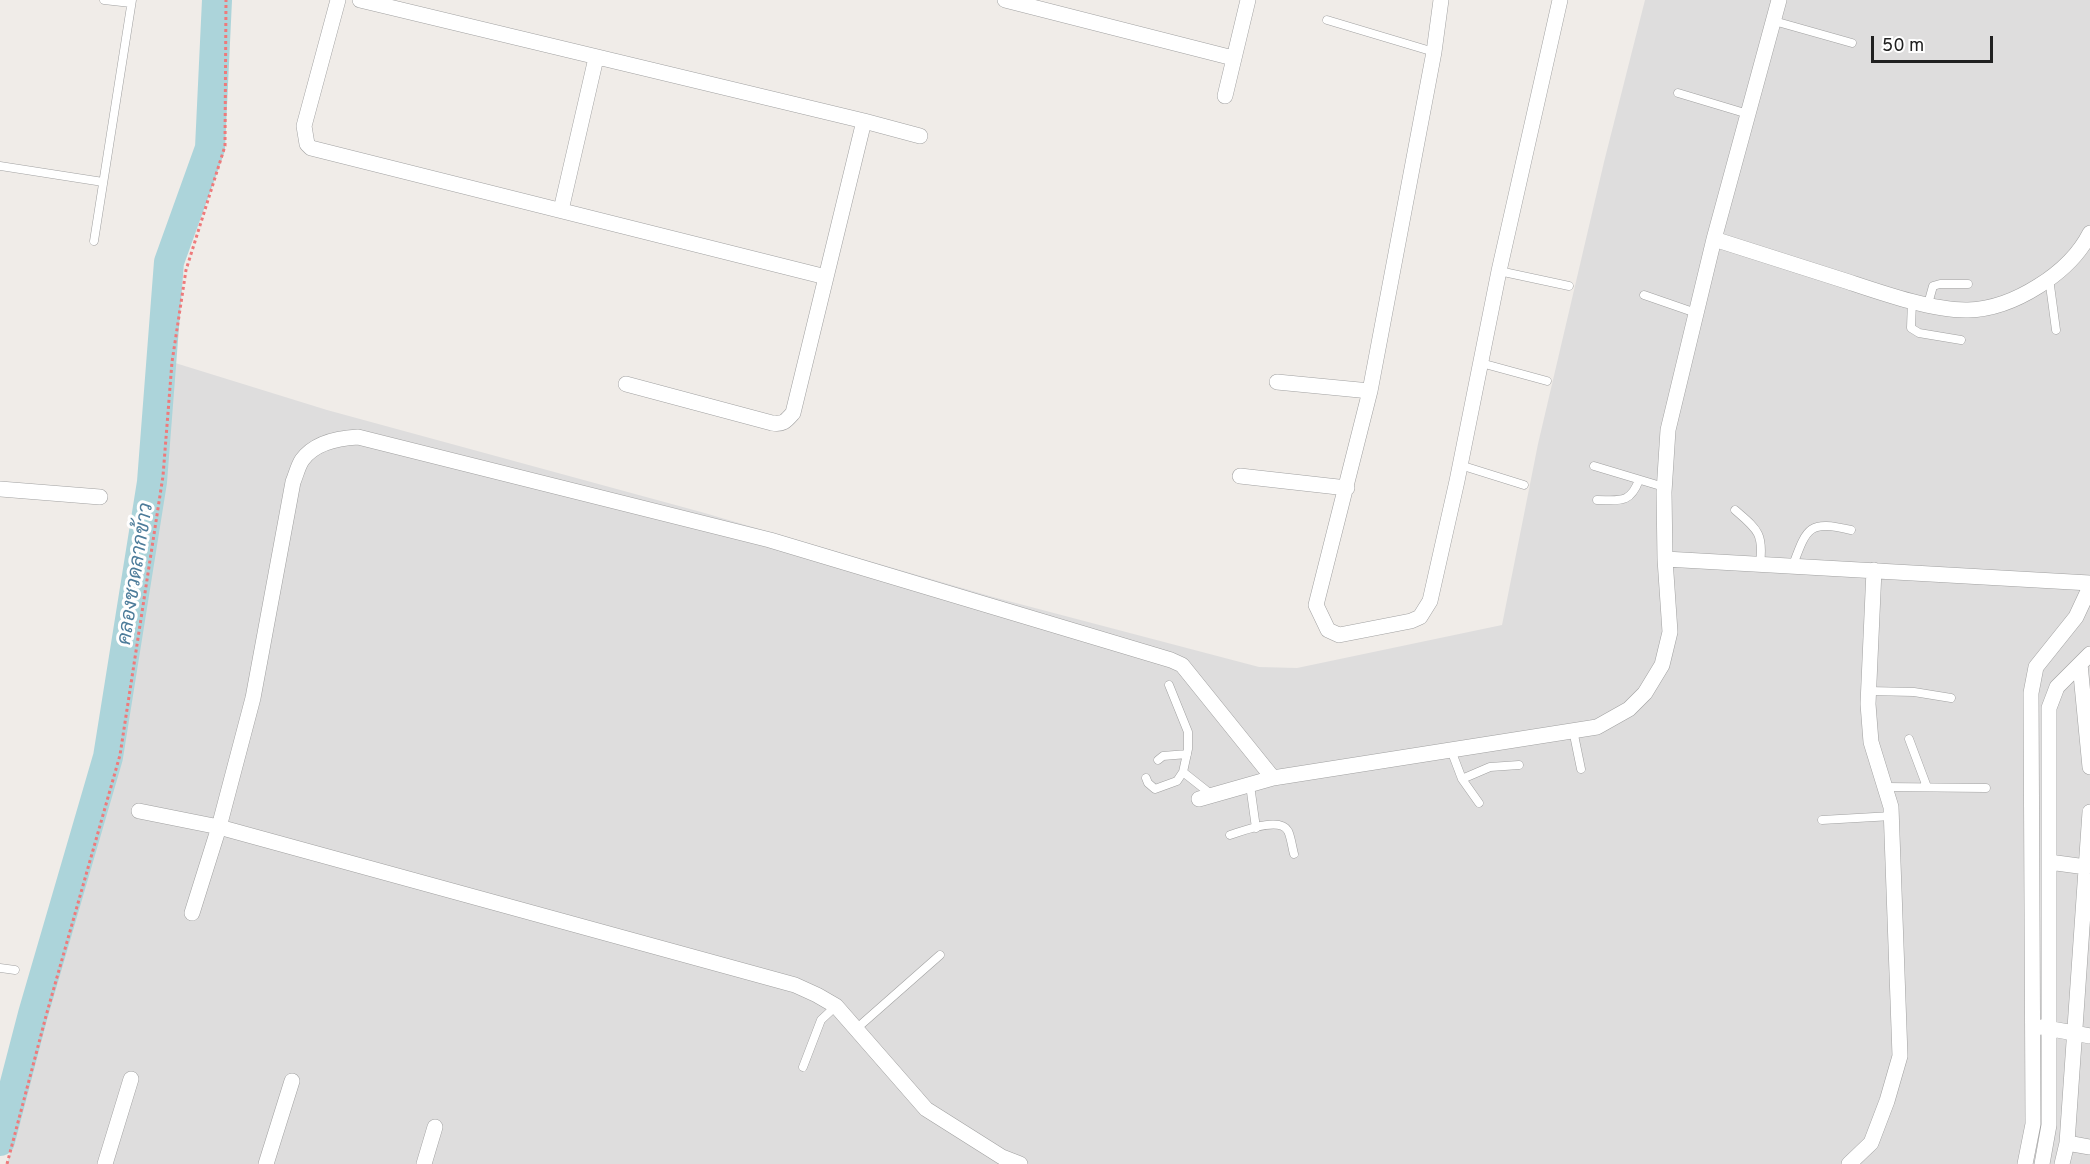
<!DOCTYPE html>
<meta charset="utf-8">
<style>
body{margin:0}
#map{position:relative;width:2090px;height:1164px;overflow:hidden;background:#f0ece8;font-family:Overpass,sans-serif}
canvas{display:block}
.scale{position:absolute;left:1871px;top:36px;width:122px;height:27px;box-sizing:border-box;border:3px solid #202020;border-top:0;padding-left:8px;font-size:18px;line-height:21px;white-space:nowrap;color:#202020;-webkit-text-stroke:4px #fff;paint-order:stroke}
</style>
<div id="map">
<canvas width="2090" height="1164"></canvas>
<div class="scale">50 m</div>
</div>
<script>
const context = document.querySelector('canvas').getContext('2d');
context.lineJoin = 'round';
function fill(path, color) { context.fillStyle = color; context.fill(path, 'evenodd'); }
function strokePath(path, color, width, dash) { context.strokeStyle = color; context.lineWidth = width; context.lineCap = dash ? 'butt' : 'round'; context.setLineDash(dash || []); context.stroke(path); }
function write(font, color, halo, rows, align = 'center') {
  context.font = font + ' Overpass,Sarabun,sans-serif'; context.lineWidth = 6; context.setLineDash([]); context.textBaseline = 'middle'; context.strokeStyle = halo; context.fillStyle = color; for (const [text, x, y, turn = 0] of rows) {
    context.save(); context.translate(x, y); context.rotate((+turn || 0) * Math.PI / 180); context.textAlign = isNaN(turn) ? turn : align; if (halo) context.strokeText(text, 0, 0); context.fillText(text, 0, 0); context.restore();
  }
}
const residential = new Path2D(`
 M 1645,0 L 2090,0 L 2090,1164 L 7,1164 L 46,1016 L 118,760 L 162,481 L 172,362 L 327,410 L 701,512 L 993,597 L 1259,667 L 1297,668 L 1502,625 L 1538,444 L 1604,162 Z`);
const river = new Path2D(`
 M 0,1141 L 33,1014 L 108,757 L 152,482 L 169,262 L 210,148 L 217,0`);
const path = new Path2D(`
 M 7,1164 L 46,1016 L 120,755 L 163,476 L 172,362 L 186,270 L 225,146 L 226,0`);
const service = new Path2D(`
 M 104,0 L 131,3
 M 1327,20 L 1434,52
 M 1774,21 L 1852,43
 M 1678,93 L 1748,114
 M 0,166 L 103,182
 M 94,241 L 132,0
 M 1499,271 L 1569,286
 M 2049,278 L 2056,330
 M 1644,295 L 1696,313
 M 1912,301 L 1911,328 L 1919,333 L 1961,340
 M 1928,304 L 1933,286 L 1940,284 L 1968,284
 M 1481,363 L 1547,381
 M 1460,465 L 1524,485
 M 1594,466 L 1664,487
 M 1597,500 C 1620,500 1630,504 1639,480
 M 1735,510 C 1757,529 1764,533 1760,564
 M 1793,565 C 1807,527 1809,520 1851,530
 M 1868,691 L 1914,692 L 1951,698
 M 1573,730 L 1581,769
 M 1909,739 L 1927,787
 M 1451,750 L 1462,779 L 1479,803
 M 1158,760 L 1163,756 L 1187,754
 M 1183,772 L 1212,795
 M 1146,778 L 1148,783 L 1155,789 L 1177,781 L 1183,772 L 1188,749 L 1188,732 L 1169,685
 M 1462,779 L 1490,767 L 1519,765
 M 1250,785 L 1256,828
 M 1885,787 L 1986,788
 M 1822,820 L 1892,816
 M 1230,835 C 1243,831 1280,816 1288,831 C 1291,837 1292,847 1294,854
 M 0,968 L 15,970
 M 856,1029 L 940,955
 M 803,1067 L 821,1020 L 836,1006`);
const minor = new Path2D(`
 M 338,0 L 304,126 L 307,144 L 311,148 L 826,277
 M 360,0 L 864,121 L 793,413 C 786,421 783,425 772,423 L 626,384
 M 1005,0 L 1233,58
 M 1441,0 L 1434,52 L 1370,391 L 1316,605 L 1328,630 L 1339,635 L 1411,621 L 1420,617 L 1430,601 L 1457,481 L 1499,271 L 1560,0
 M 1225,96 L 1248,0
 M 864,121 L 920,136
 M 561,210 L 596,58
 M 1714,239 C 1759,253 1804,268 1849,282 C 1882,293 1934,311 1968,310 C 2013,309 2070,273 2090,233
 M 1277,382 L 1370,391
 M 1240,476 L 1347,488
 M 0,489 L 100,497
 M 1665,559 L 2090,583
 M 2080,664 L 2090,767
 M 1199,799 L 1273,778 L 1597,727 L 1629,709 L 1645,693 L 1662,665 L 1670,632 L 1665,559 L 1664,492 L 1668,430 L 1714,239 L 1779,0
 M 139,811 L 219,827 L 795,985 L 817,995 L 836,1006 L 926,1109 L 1002,1157 L 1020,1164
 M 2049,862 L 2086,867
 M 192,913 L 219,827 L 253,698 L 293,482 C 296,475 298,466 302,460 C 315,442 338,438 358,437 L 770,540 L 1171,660 L 1182,665 L 1273,778
 M 2041,1027 L 2090,1036
 M 2067,1143 L 2090,1147
 M 105,1164 L 131,1079
 M 266,1164 L 292,1081
 M 424,1164 L 435,1127
 M 1849,1164 L 1871,1143 L 1887,1101 L 1900,1056 L 1891,807 L 1871,742 L 1868,704 L 1874,570
 M 2025,1164 L 2033,1124 L 2031,693 L 2036,667 L 2076,617 L 2090,587
 M 2042,1164 L 2049,1125 L 2049,708 L 2057,687 L 2090,654
 M 2062,1164 L 2067,1143 L 2090,812`);
const waterNames = [
 ["คลองชวดลากข้าว",137,574,-81]
];
fill(residential, '#dedddd');
strokePath(river, '#acd4da', 30);
strokePath(service, '#a1a1a1', 9);
strokePath(minor, '#a1a1a1', 16);
strokePath(path, '#ee7a7b', 3, [3, 3]);
strokePath(service, '#fff', 8);
strokePath(minor, '#fff', 15);
write('italic 20px', '#4d7c9a', '#fff', waterNames);
</script>
